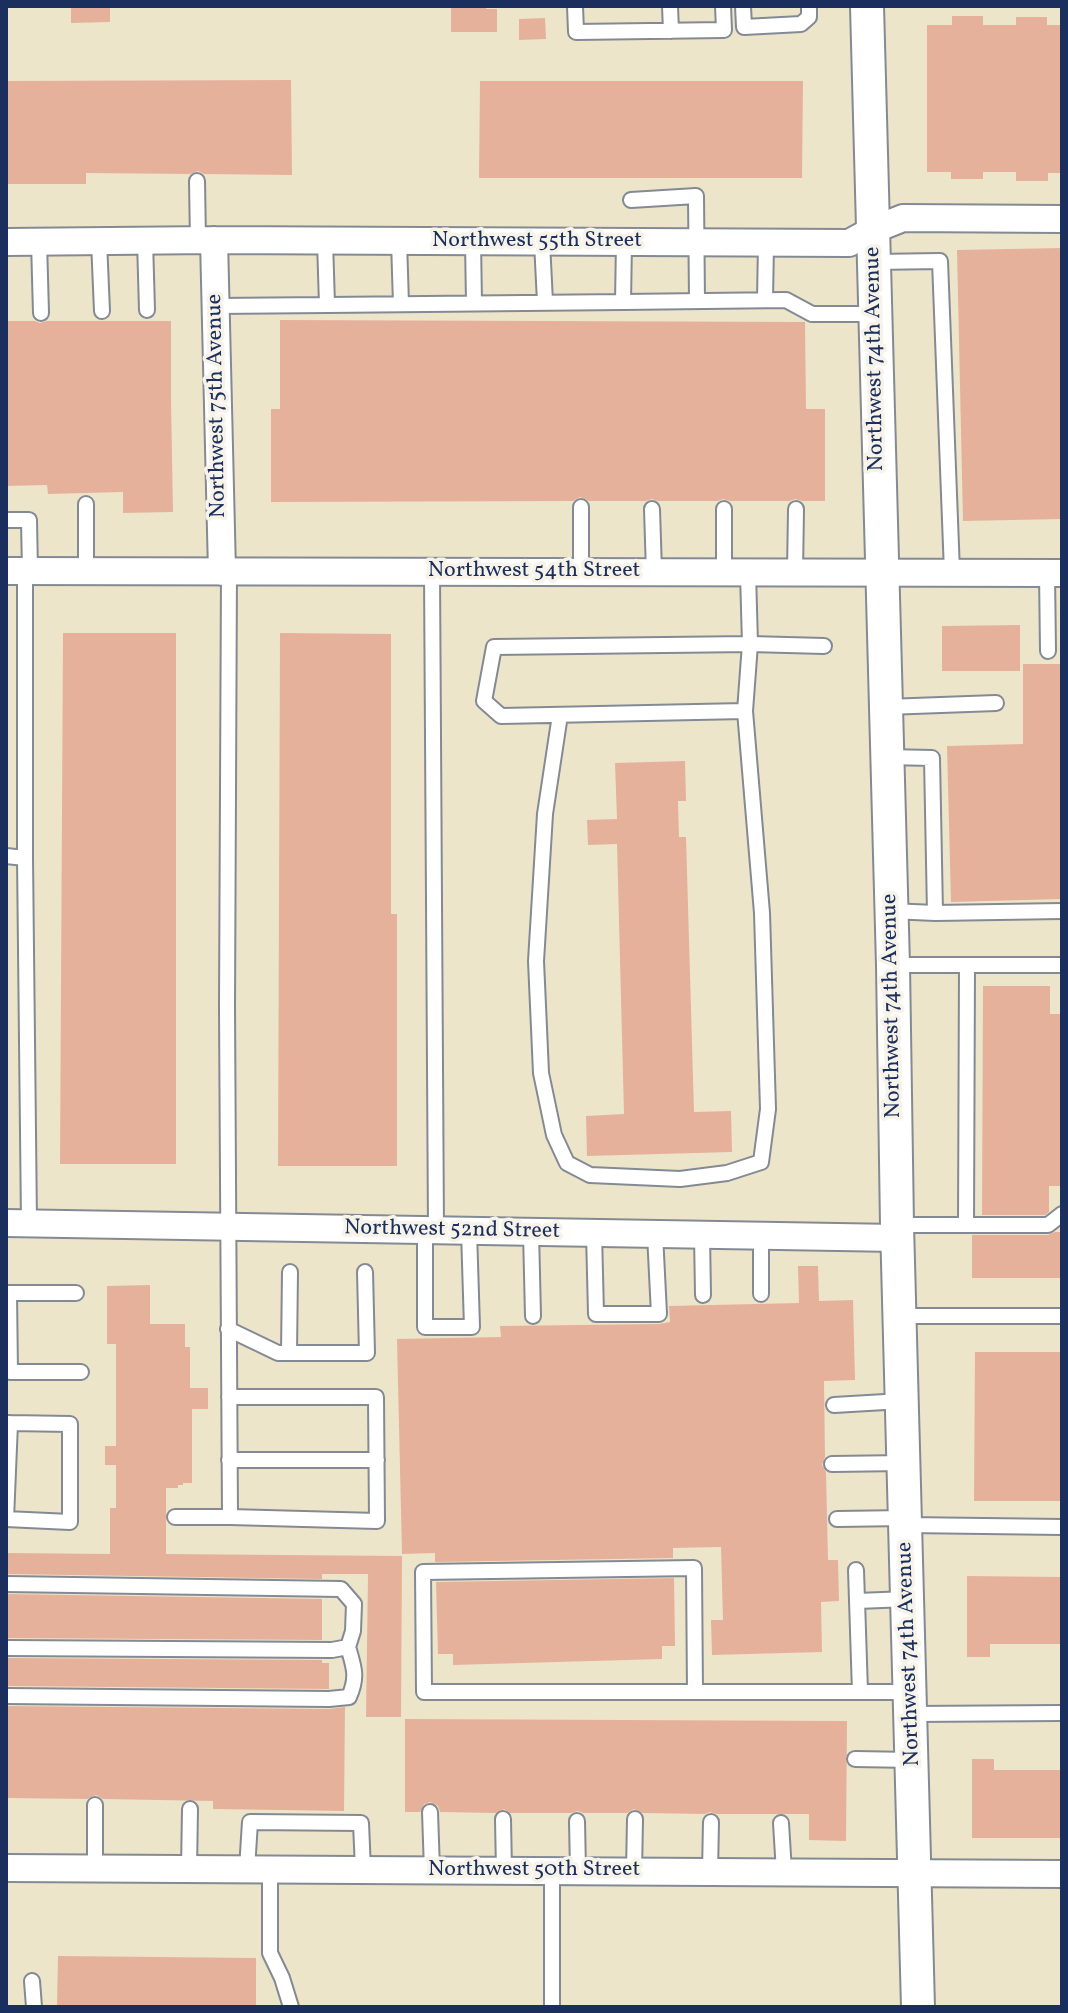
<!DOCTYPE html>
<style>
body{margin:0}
#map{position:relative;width:1068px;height:2013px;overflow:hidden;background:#ede5c9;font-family:Vollkorn,serif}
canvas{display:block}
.frame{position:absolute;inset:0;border:8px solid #1b2f5e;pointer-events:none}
</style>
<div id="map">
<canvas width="1068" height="2013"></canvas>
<div class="frame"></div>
</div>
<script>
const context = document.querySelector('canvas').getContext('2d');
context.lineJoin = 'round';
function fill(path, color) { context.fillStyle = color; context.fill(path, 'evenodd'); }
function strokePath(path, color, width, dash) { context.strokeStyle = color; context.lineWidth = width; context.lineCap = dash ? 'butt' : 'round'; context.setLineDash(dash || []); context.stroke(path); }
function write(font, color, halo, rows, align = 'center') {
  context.font = font + ' Vollkorn,serif'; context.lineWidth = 7; context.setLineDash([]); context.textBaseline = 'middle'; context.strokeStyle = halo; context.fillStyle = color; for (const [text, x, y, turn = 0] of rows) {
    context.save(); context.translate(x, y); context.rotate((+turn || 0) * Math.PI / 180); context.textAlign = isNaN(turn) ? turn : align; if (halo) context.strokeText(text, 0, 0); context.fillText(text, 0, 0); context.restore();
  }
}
const building = new Path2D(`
 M 71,6 L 110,6 L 110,22 L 71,23 Z
 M 451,6 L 486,6 L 486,9 L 497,9 L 497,32 L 451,32 Z
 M 952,16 L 983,16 L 983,25 L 1016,25 L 1016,17 L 1047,17 L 1047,25 L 1062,25 L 1062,173 L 1048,173 L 1048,181 L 1016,181 L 1016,172 L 983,172 L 983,179 L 951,179 L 951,172 L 927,172 L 927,25 L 952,25 Z
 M 545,18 L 546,39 L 519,40 L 519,19 Z
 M 291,80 L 292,175 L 204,174 L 198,171 L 190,174 L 86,173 L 86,184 L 6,184 L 6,81 Z
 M 480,81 L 803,81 L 802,178 L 479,178 Z
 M 1062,248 L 1062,519 L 963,521 L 957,250 Z
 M 280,320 L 805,322 L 806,409 L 825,409 L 825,501 L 802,501 L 795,499 L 790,501 L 730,501 L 723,499 L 718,501 L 658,501 L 652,499 L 646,501 L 589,501 L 580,497 L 573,501 L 271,502 L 271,409 L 280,409 Z
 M 6,321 L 35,321 L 40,323 L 47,321 L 171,321 L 171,398 L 173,512 L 123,513 L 123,492 L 48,494 L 47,485 L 6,486 Z
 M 1020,625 L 1020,671 L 942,671 L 942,626 Z
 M 63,633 L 176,633 L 176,1164 L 60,1164 Z
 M 280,633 L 391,634 L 391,914 L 397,914 L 397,1166 L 278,1166 Z
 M 1023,664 L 1062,664 L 1062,899 L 951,902 L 947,746 L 1023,744 Z
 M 685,761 L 686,801 L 678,801 L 679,837 L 686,837 L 694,1112 L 731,1111 L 732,1152 L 587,1156 L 586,1116 L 624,1114 L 617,844 L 588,845 L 587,820 L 617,819 L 615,763 Z
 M 983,986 L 1050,986 L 1050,1014 L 1062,1014 L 1062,1186 L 1049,1186 L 1049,1212 L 1045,1215 L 982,1215 Z
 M 1055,1232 L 1062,1232 L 1062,1278 L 972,1278 L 972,1235 L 1048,1235 Z
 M 798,1266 L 818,1266 L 819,1301 L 853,1300 L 855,1380 L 824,1381 L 825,1457 L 822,1465 L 826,1472 L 828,1560 L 838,1560 L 839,1601 L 821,1602 L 822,1652 L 712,1655 L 711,1620 L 723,1620 L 721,1547 L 673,1548 L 673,1558 L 435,1562 L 435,1553 L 402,1554 L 397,1339 L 501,1337 L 500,1326 L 659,1324 L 670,1322 L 669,1306 L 799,1303 Z
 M 150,1285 L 150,1324 L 185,1324 L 185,1347 L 190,1347 L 190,1388 L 208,1388 L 208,1409 L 192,1409 L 192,1483 L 183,1483 L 183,1485 L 178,1485 L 178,1488 L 166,1488 L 166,1554 L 402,1556 L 401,1717 L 366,1717 L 368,1574 L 322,1574 L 322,1579 L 6,1574 L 6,1553 L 110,1554 L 110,1508 L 116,1508 L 116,1465 L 105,1465 L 105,1446 L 116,1446 L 116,1344 L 107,1344 L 107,1286 Z
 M 975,1352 L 1062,1352 L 1062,1501 L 974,1501 Z
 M 967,1576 L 1062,1577 L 1062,1644 L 990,1644 L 990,1657 L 967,1657 Z
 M 674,1578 L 675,1646 L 662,1646 L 662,1659 L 453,1665 L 453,1654 L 438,1654 L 436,1582 Z
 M 6,1594 L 322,1599 L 322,1640 L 6,1638 Z
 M 6,1658 L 322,1660 L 322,1663 L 329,1663 L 329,1689 L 6,1686 Z
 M 6,1706 L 329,1709 L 345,1707 L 344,1811 L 213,1809 L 213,1801 L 103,1799 L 96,1795 L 87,1799 L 6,1798 Z
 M 405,1719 L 847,1721 L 846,1841 L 809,1840 L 809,1814 L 717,1814 L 710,1812 L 705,1814 L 643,1813 L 634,1809 L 627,1813 L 583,1813 L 578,1811 L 571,1813 L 510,1813 L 504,1809 L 496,1813 L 440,1812 L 438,1806 L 430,1802 L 424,1804 L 420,1812 L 405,1812 Z
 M 972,1759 L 994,1759 L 994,1770 L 1062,1770 L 1062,1838 L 972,1838 Z
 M 58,1956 L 256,1958 L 256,2007 L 57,2007 Z`);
const service = new Path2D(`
 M 575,6 L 576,32 L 724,30 L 723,6
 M 670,6 L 671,31
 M 743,6 L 744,27 L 801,24 L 809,17 L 809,6
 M 197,181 L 198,241
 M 631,200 L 696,196 L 697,301
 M 99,241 L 102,311
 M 145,241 L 147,310
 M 399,241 L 401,304
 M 39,242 L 41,313
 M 473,242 L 474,303
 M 542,242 L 545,302
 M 874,262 L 940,261 L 952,572
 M 765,300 L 766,243
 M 623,302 L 786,300 L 812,314 L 875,314
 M 327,305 L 623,302 L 624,242
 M 215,306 L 327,305 L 325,241
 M 86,504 L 86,572
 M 581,507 L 581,572
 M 652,509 L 654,572
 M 724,509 L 724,573
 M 6,520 L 29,520 L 30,571
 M 432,572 L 436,1230
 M 795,572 L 796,509
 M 748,573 L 750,644 L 824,646
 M 1047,573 L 1048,651
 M 750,644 L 745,711 L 501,716 L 484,701 L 494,647 Z
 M 886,707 L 996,703
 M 560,715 L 545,814 L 536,961 L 541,1073 L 554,1135 L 567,1163 L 590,1175 L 680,1179 L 727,1173 L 761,1162 L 768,1109 L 762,913 L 745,711
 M 887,757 L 932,758 L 935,913
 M 6,856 L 25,858 L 25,571
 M 25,858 L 29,1224
 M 891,911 L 935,913 L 1062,911
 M 893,965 L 1062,965
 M 967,965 L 966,1225 L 1048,1225 L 1062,1214
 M 897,1225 L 966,1225
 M 425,1230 L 425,1327 L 472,1327 L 469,1231
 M 531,1232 L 533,1316
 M 594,1233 L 596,1314 L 659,1314 L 655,1234
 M 702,1235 L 703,1295
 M 761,1236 L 761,1294
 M 6,1293 L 76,1293
 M 9,1293 L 10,1372 L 81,1372
 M 900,1316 L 1062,1316
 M 228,1329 L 278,1353 L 367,1353 L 365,1272
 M 289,1353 L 290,1272
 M 229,1397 L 376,1397 L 377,1521 L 230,1517
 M 834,1405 L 902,1401
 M 6,1423 L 10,1423 L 70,1424 L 70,1522 L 6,1519 L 10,1423
 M 229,1460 L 377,1460
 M 832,1464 L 904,1463
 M 175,1517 L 230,1517 L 227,1007 L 229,572
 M 837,1519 L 905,1518
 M 906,1525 L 1062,1527
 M 856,1570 L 860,1692
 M 6,1584 L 341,1589 L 354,1604 L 353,1631 L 348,1647 L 332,1650 L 6,1648
 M 857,1601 L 908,1599
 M 695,1692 L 694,1568 L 423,1572 L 424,1692 L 910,1692
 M 6,1696 L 329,1699 L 349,1697 C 358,1677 354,1667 348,1647
 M 911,1714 L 1062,1713
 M 855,1759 L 912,1760
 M 95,1805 L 95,1869
 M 430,1812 L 432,1870
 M 503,1819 L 504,1871
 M 577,1821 L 578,1871
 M 781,1823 L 784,1872
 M 189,1869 L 190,1809
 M 247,1869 L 250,1822 L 361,1823 L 363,1870
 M 270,1869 L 270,1953 L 282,1978 L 291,2007
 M 552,1871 L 552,2007
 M 634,1872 L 635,1819
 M 710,1872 L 711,1822
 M 32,1981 L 34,2007`);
const minor = new Path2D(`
 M 214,240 L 222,572
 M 6,242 L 214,240 L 849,243 L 873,230 L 903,218 L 1062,219
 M 6,571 L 1062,573
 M 6,1223 L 897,1238
 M 6,1868 L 1062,1874`);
const tertiary = new Path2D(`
 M 867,6 L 893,965 L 897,1225 L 918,2007`);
const streetNames = [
 ["Northwest 55th Street",537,242],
 ["Northwest 74th Avenue",876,359,-91],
 ["Northwest 75th Avenue",218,406,-91],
 ["Northwest 54th Street",534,572],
 ["Northwest 74th Avenue",893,1006,-91],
 ["Northwest 52nd Street",452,1231,1],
 ["Northwest 74th Avenue",910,1654,-92],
 ["Northwest 50th Street",534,1871]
];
fill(building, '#e6b19b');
strokePath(service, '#848a94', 18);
strokePath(minor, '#848a94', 30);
strokePath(tertiary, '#848a94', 36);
strokePath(service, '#fff', 14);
strokePath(minor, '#fff', 26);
strokePath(tertiary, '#fff', 32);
write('22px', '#1b2f5e', '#f7f3e8', streetNames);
</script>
